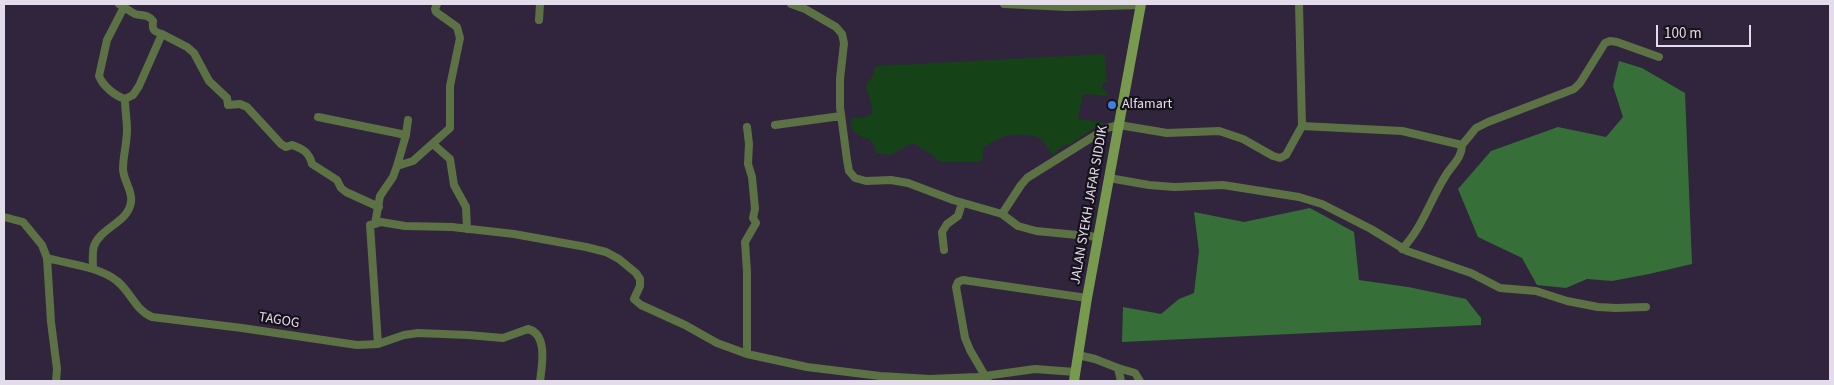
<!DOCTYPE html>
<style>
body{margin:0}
#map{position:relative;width:1834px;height:385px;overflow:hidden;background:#30253c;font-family:"Source Sans 3",sans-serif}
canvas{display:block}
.frame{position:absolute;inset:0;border:5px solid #e3dceb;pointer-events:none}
.scale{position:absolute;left:1656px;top:25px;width:95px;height:22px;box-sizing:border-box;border:2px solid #e3dceb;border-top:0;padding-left:6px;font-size:15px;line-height:18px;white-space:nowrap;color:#e3dceb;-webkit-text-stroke:4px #16111b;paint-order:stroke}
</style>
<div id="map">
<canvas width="1834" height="385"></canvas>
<div class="frame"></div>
<div class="scale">100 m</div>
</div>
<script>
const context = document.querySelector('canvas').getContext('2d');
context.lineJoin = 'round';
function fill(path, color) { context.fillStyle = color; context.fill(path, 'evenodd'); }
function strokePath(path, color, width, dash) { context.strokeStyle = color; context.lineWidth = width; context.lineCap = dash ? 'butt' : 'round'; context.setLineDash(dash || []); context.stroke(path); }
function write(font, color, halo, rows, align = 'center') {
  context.font = font + ' "Source Sans 3",sans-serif'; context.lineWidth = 4.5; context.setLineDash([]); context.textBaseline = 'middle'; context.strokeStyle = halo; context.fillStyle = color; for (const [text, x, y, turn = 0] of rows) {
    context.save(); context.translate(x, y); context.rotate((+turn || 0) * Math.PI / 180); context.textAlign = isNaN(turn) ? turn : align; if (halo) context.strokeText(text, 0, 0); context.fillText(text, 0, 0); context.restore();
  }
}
const green = new Path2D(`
 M 1105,54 L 1106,77 L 1108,81 L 1103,83 L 1102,89 L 1106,90 L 1107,96 L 1083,94 L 1078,119 L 1106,123 L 1091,130 L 1072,143 L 1061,147 L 1053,155 C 1048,150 1044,142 1041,139 C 1035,134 1012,134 1005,136 C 999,138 988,144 983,148 L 983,160 L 978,162 L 940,162 L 934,156 L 913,143 L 890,155 L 876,153 L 874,146 L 869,139 C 859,137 854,134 850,124 L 853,118 L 866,117 L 872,113 C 872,102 867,94 866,84 L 872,77 L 876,66 Z`);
const forest = new Path2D(`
 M 1619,61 L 1642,68 L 1685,93 L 1692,264 L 1649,274 L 1612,281 L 1587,279 L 1566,288 L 1537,285 L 1522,258 L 1478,237 L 1458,189 L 1491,151 L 1558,127 L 1606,137 L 1623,117 L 1613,86 Z
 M 1310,208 L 1354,232 L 1359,280 L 1408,287 L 1466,299 L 1481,318 L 1481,325 L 1122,342 L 1123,307 L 1161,314 L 1179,299 L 1194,293 L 1199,251 L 1194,212 L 1244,222 Z`);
const minor = new Path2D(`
 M 791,4 L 805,9 L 836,27 L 842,34 L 844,43 L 840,79 L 840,107 L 847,160 L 849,171 L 855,178 L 866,181 L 891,180 L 908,183 L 953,200 L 1002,214 L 1018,226 L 1036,231 L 1098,237
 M 1004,4 L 1068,7 L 1141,5
 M 1299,4 L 1302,126
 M 124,7 C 127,9 131,12 135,14 C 142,16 148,14 153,21 C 152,30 153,31 162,34
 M 539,20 L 540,4
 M 125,99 L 133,95 L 139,86 L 162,34 L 187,47 L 194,53 L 209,81 L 227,98 L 228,105 L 240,104 L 247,107 L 281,144 L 286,147 L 292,145 C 303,149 309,152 312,164 L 337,180 L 341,188 L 346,192 L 379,207
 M 318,117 L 406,135
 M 775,125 L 841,116
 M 747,127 L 749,144 L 748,164 L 752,177 L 755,209 L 753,218 L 756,223 L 745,242 L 747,272 L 747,354
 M 433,144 L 450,159 L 454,185 L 466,207 L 467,229
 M 1462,145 L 1476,128 L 1488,122 L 1574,89 L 1580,83 L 1605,43 L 1610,41 L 1617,42 L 1659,57
 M 397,166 L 413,161 L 450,128 L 450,86 L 460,38 L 457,27 L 436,12 L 435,9 L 437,4
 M 1109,178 L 1149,185 L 1174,187 L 1223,185 L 1299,197 L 1322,204 L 1371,229 L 1407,251 L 1471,273 L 1500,288 L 1536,291 L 1567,301 L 1598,307 L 1616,308 L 1646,307
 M 1002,214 L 1021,185 L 1027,178 L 1107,128 L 1119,125 L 1167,133 L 1219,131 L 1243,139 L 1273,156 L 1280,158 L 1286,155 L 1302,126 L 1402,131 L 1462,145 C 1462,158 1452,165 1446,175 C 1430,200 1423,227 1402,249
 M 4,217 L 23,222 L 42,245 L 47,258 C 69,264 100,267 117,281 C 131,292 135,310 152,317 L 242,328 L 357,345 L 378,344 L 404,335 L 418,333 L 468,335 L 503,338 L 528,329 C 548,334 542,366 540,381
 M 375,224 L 381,222 L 405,226 L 452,227 L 514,234 L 586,247 L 606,252 L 619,259 L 636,273 L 640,279 L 640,286 L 634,299 L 641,305 L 685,325 L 717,343 L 747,354 L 807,367 L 880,376 L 930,379 L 977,377 L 1035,369 L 1075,372
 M 944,250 L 942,232 L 947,224 L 958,216 L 962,203
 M 47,258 L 51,322 L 57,369 L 56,381
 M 93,269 C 93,262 92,252 94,246 C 101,227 128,223 131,202 C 133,191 123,180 123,169 C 123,156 127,143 127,130 C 127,120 125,110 125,99 C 115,96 103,86 99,76 L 107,40 L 124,7 L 119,4
 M 378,344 L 370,225 L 375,224 L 380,196 L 393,177 L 397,166 L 406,135 L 408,120
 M 1078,355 L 1095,359 L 1118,368 L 1121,381
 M 1118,368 L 1135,373 L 1140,381
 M 988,381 L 970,350 L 965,338 L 956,287 L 958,282 L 963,280 L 1087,298`);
const secondary = new Path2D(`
 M 1074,381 L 1087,298 L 1141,4`);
const markers = [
 [1112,105,5,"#3f7fe0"]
];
const poiNames = [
 ["Alfamart",1122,105]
];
const streetNames = [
 ["JALAN SYEKH JAFAR SIDDIK",1090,205,-80],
 ["TAGOG",279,321,9]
];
fill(green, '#164218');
fill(forest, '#376f39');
strokePath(minor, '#5d7244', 8);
strokePath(secondary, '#789a4f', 10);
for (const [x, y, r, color] of markers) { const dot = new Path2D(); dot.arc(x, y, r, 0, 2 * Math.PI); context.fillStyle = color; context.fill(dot); strokePath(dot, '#16111b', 2); }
write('14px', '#e3dceb', '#16111b', poiNames, 'left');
write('14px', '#e3dceb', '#16111b', streetNames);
</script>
